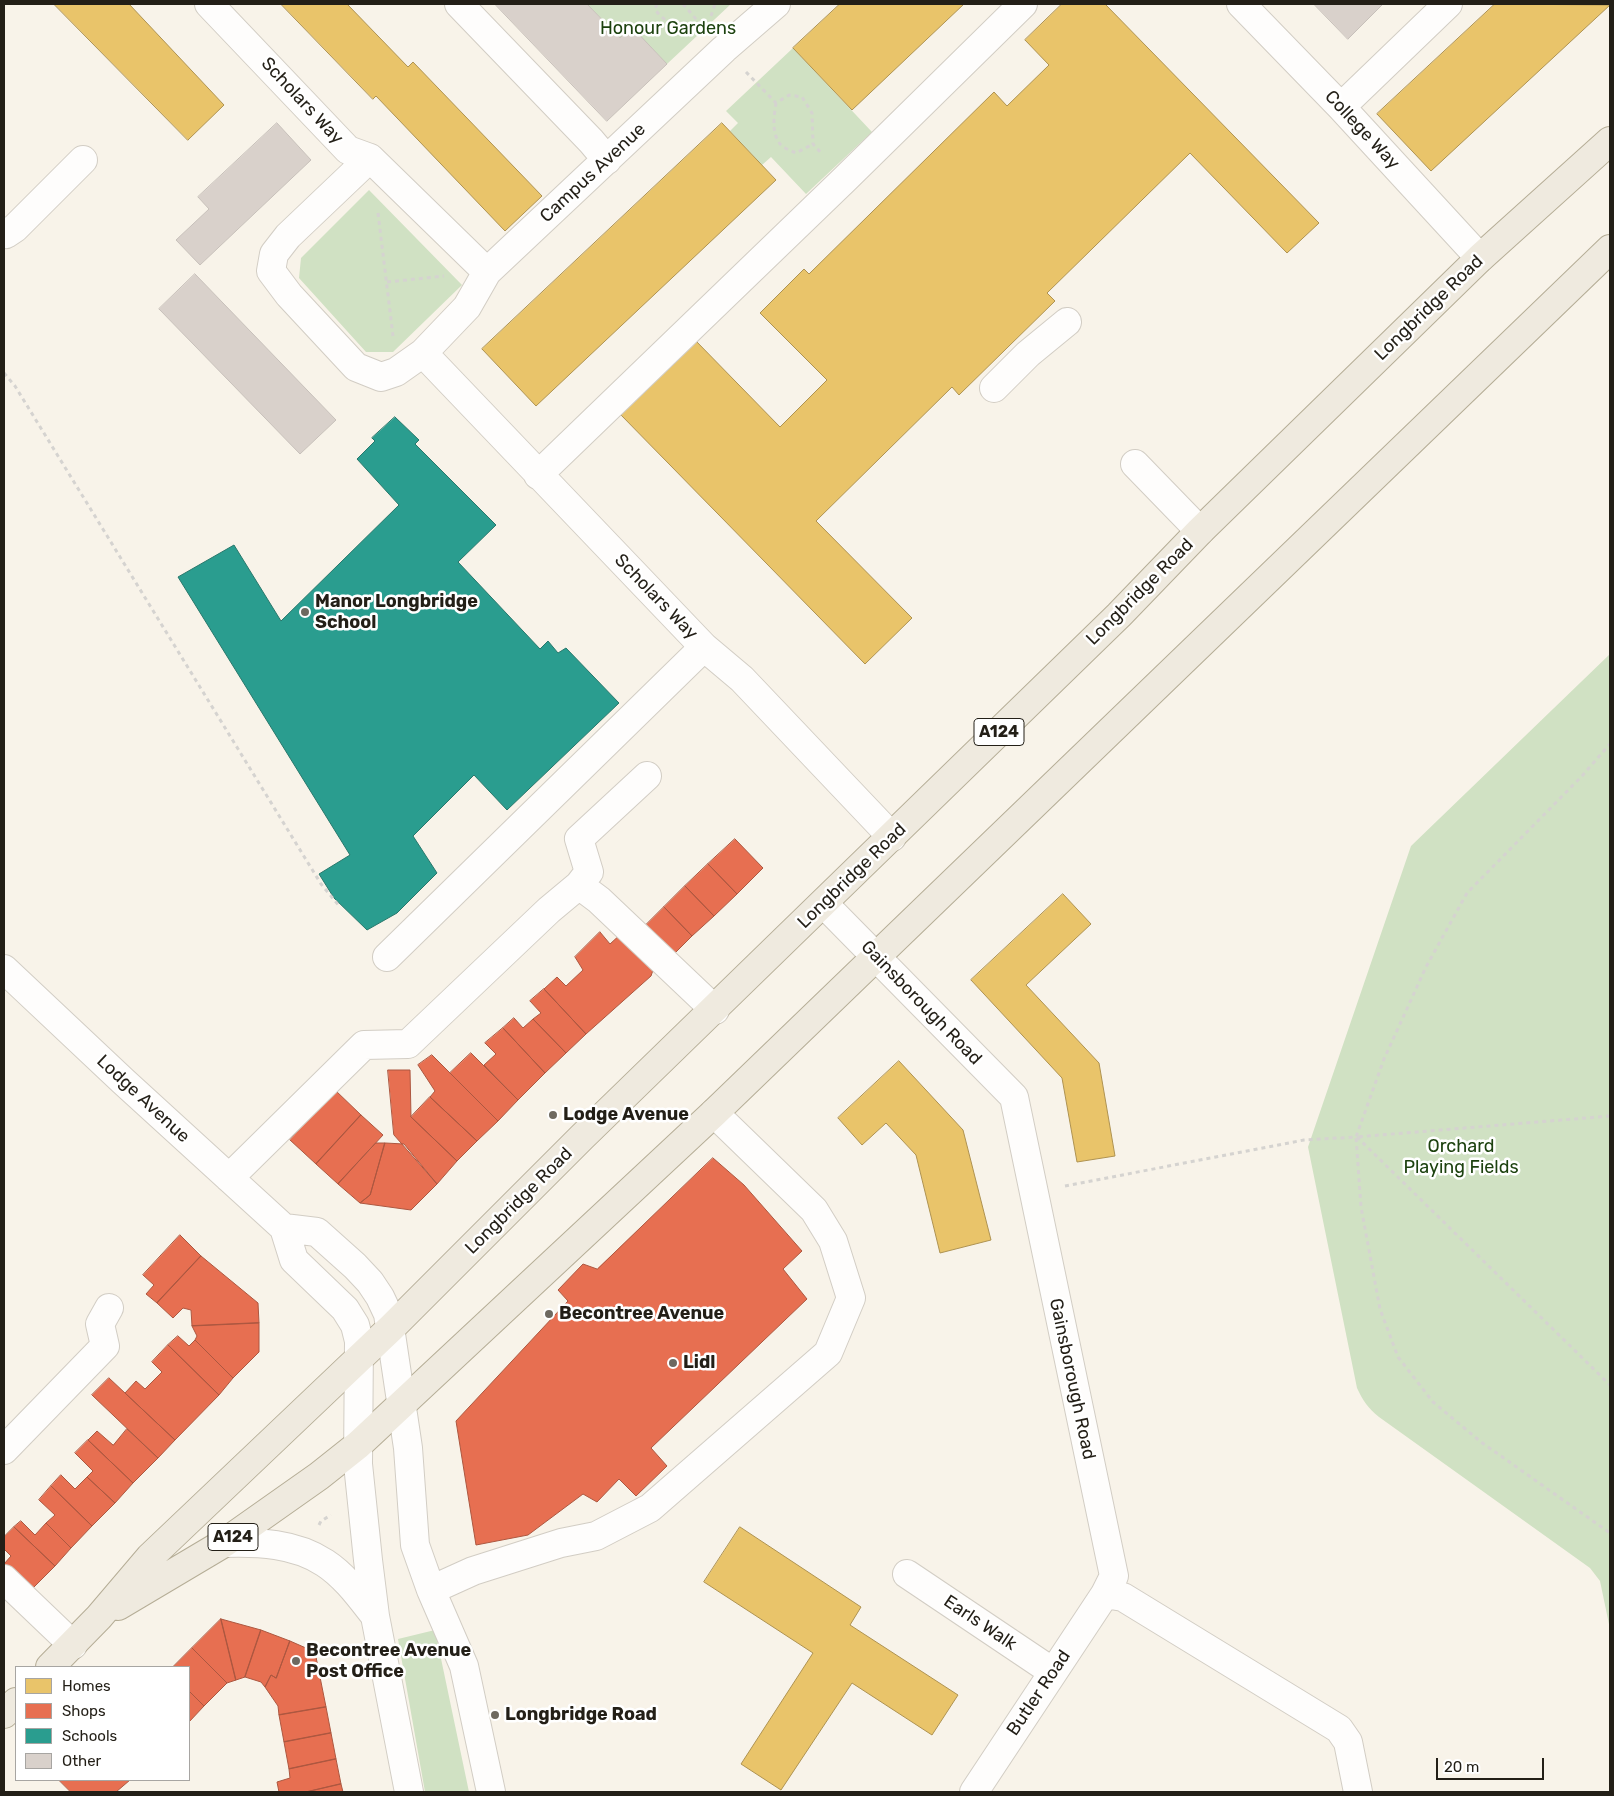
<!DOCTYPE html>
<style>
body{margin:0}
#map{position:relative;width:1614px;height:1796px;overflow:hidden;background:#f8f3e9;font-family:Rubik,sans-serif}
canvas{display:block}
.frame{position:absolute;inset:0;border:5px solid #231f17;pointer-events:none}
.legend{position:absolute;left:15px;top:1666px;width:175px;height:115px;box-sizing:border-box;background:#fff;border:1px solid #a7a5a2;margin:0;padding:6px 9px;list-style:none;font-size:15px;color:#231f17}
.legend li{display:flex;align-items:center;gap:10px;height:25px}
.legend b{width:25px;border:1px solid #a7a5a2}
.scale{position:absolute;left:1436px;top:1758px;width:108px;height:22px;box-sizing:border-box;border:2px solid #231f17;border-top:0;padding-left:6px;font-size:15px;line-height:18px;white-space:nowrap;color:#231f17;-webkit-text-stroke:4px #fff;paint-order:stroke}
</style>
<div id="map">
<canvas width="1614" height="1796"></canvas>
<div class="frame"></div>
<ul class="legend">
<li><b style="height:14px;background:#e9c46a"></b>Homes</li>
<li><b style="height:14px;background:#e76f51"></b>Shops</li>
<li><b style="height:14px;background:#2a9d8f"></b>Schools</li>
<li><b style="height:14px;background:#d9d1cb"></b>Other</li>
</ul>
<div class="scale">20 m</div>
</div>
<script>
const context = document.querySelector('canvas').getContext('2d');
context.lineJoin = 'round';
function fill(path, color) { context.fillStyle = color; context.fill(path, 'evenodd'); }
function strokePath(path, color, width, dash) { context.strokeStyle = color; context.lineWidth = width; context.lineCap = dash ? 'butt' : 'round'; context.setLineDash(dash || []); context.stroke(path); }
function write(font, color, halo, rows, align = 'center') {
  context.font = font + ' Rubik,sans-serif'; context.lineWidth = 5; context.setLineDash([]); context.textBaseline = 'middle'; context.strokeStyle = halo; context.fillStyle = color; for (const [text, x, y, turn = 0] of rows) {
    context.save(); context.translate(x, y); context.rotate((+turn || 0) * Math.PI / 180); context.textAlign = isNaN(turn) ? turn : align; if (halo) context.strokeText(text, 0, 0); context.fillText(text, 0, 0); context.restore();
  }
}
const green = new Path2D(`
 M 587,4 L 731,4 L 667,64 L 631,27 L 620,38 Z
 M 793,48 L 872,132 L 806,194 L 771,157 L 762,165 L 730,131 L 738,123 L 726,111 Z
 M 369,190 L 462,285 L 393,352 L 366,352 L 299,278 L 301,258 Z
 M 1610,654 L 1610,1629 L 1600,1581 L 1590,1568 L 1379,1417 C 1368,1408 1363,1401 1357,1388 L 1308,1147 L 1411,846 Z
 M 435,1630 L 469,1792 L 425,1792 L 398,1639 Z`);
const homes = new Path2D(`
 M 54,4 L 129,4 L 224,105 L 188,140 Z
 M 281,4 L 347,4 L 408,67 L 413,62 L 542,196 L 505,231 L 376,96 L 373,99 Z
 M 840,4 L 964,4 L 852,110 L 793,48 Z
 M 1062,4 L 1105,4 L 1319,223 L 1287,253 L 1190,153 L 1047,293 L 1055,301 L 959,395 L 952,387 L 816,521 L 912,618 L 865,664 L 620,414 L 695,340 L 780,427 L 827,380 L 760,313 L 804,269 L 809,274 L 994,92 L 1007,106 L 1049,65 L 1025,40 Z
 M 1495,4 L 1610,5 L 1431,171 L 1377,114 Z
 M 722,123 L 776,180 L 536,406 L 482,349 Z
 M 1063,894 L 1091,924 L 1026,985 L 1099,1063 L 1115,1156 L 1077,1162 L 1062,1078 L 971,980 Z
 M 899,1061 L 963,1130 L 991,1240 L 940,1253 L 916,1155 L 886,1123 L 862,1145 L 838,1118 Z
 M 740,1527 L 861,1607 L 850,1625 L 958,1695 L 932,1735 L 852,1683 L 781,1790 L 741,1764 L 813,1653 L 704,1582 Z`);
const shops = new Path2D(`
 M 735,839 L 763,868 L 737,894 L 708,864 Z
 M 708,864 L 737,894 L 714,916 L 685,886 Z
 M 685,886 L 714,916 L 692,936 L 664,907 Z
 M 664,907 L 692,936 L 670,958 L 642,929 Z
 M 600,932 L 610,944 L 623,932 L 655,964 L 651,976 L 586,1034 L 544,989 L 557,977 L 566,986 L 583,970 L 575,957 Z
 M 544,989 L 586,1034 L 566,1053 L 533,1019 L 541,1013 L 530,1001 Z
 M 514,1018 L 523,1028 L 533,1019 L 566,1053 L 545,1073 L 503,1028 Z
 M 503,1028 L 545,1073 L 518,1100 L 484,1065 L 496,1054 L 485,1043 Z
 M 471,1053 L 518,1100 L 498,1121 L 450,1073 Z
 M 432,1055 L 498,1121 L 477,1141 L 430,1097 L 435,1091 L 418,1065 Z
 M 388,1070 L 410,1070 L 411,1117 L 457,1161 L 437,1184 L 394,1135 Z
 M 335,1090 L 361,1115 L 316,1164 L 290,1140 Z
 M 430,1097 L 477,1141 L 457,1161 L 411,1117 Z
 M 361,1115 L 383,1135 L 338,1184 L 316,1164 Z
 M 376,1143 L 385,1143 L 370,1195 L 360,1203 L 338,1184 Z
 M 385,1143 L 404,1144 L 437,1184 L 411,1210 L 360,1203 L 370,1195 Z
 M 713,1158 L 744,1185 L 802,1251 L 783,1269 L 807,1299 L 651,1448 L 667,1466 L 636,1496 L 619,1479 L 597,1502 L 583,1494 L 528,1535 L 476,1545 L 456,1421 L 568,1301 L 558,1290 L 583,1264 L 597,1269 Z
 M 180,1235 L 201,1256 L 157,1303 L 146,1294 L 154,1285 L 143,1275 Z
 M 201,1256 L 258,1303 L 259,1323 L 192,1326 L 191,1310 L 183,1308 L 173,1318 L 157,1303 Z
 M 259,1323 L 259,1352 L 233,1378 L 195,1340 L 197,1336 L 192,1326 Z
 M 178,1336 L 189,1346 L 195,1340 L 233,1378 L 219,1395 L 168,1345 Z
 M 168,1345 L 219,1395 L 175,1440 L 125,1393 L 136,1381 L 145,1389 L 162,1372 L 152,1362 Z
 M 109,1378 L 175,1440 L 158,1458 L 92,1395 Z
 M 127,1429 L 158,1458 L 133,1483 L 88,1440 L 97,1431 L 113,1445 Z
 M 88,1440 L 133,1483 L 115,1503 L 87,1477 L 93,1471 L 75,1453 Z
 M 61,1475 L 75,1489 L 87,1477 L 115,1503 L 92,1526 L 51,1486 Z
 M 51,1486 L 92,1526 L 71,1548 L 46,1523 L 55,1515 L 39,1500 Z
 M 21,1521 L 35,1535 L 46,1523 L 71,1548 L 55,1566 L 14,1527 Z
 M 14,1527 L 55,1566 L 28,1593 L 4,1569 L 4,1564 L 11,1556 L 4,1549 L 4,1537 Z
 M 221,1619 L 261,1630 L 245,1677 L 236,1680 Z
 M 221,1619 L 236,1680 L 227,1683 L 192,1648 Z
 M 261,1630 L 290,1641 L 276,1678 L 271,1675 L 265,1687 L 261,1682 L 245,1677 Z
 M 290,1641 L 315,1652 L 326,1707 L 279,1715 L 278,1706 L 265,1687 L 271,1675 L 276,1678 Z
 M 192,1648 L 227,1683 L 204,1706 L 189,1691 L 189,1667 L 173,1667 Z
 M 189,1691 L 204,1706 L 189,1722 Z
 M 326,1707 L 331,1733 L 284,1742 L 279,1715 Z
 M 331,1733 L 336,1759 L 289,1769 L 284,1742 Z
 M 336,1759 L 341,1784 L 306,1792 L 279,1792 L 277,1782 L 290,1778 L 289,1769 Z
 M 59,1780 L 130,1780 L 116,1792 L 71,1792 Z
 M 341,1784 L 343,1792 L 306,1792 Z`);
const schools = new Path2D(`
 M 395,417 L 419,440 L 415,444 L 496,525 L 458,562 L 540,649 L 548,641 L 558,653 L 566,648 L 619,703 L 507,810 L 474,775 L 413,836 L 437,873 L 397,913 L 367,930 L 334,898 L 319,874 L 350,855 L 178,577 L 234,545 L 281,621 L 399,505 L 357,459 L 375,441 L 372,438 Z`);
const building = new Path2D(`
 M 495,4 L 587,4 L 620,38 L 631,26 L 667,64 L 607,121 Z
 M 1314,4 L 1383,4 L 1348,39 Z
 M 277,123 L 311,160 L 200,265 L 176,240 L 209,209 L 198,197 Z
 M 195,274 L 336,420 L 300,454 L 159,309 Z`);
const path = new Path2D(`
 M 657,4 L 655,9 C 665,25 681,26 700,23
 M 683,4 L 702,26
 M 711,16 L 715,4
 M 746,72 L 776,103 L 789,95 L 802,97 L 812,113 L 813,144 L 822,154
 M 776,103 C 774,116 771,134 781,145 C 784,148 791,151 796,153 L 813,144
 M 378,213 L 393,336
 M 387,282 L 444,276
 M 4,373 L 15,386 L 321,884 L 340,907
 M 1610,1116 L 1356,1137 L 1361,1207 L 1380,1309 L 1398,1357 L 1433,1402 L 1481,1442 L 1610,1533
 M 1357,1137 L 1610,1385
 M 1065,1186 L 1304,1140 L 1356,1137 L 1384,1059 L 1426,967 L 1467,893 L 1582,776 L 1610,744
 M 319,1525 L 321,1521 L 331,1515`);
const minor = new Path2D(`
 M 209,4 L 348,150 L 370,158 L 487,272
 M 459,4 L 591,141 L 607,160
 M 1241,4 L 1341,107 L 1480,258
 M 1341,107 L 1448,4
 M 370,158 L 288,236 L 274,254 L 271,271 L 289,295 L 356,367 L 381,377 L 396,372 L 423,353 L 467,307 L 487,272 L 724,49 L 776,4
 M 4,233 L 6,234 L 15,228 L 83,160
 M 423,353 L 704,647 L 742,679 L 892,837
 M 994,388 L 1028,354 L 1067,322
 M 1135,464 L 1200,531
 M 538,475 L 845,179 L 1023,4
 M 647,776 L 579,839 L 589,872 L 579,885 L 599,900 L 715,1010
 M 824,904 L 1014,1097 L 1114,1576 L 1105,1594 L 1123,1597 L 1339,1729 L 1348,1742 L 1358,1792
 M 387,957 L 704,647
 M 4,969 L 123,1081 L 284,1228
 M 229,1178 L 364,1045 L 408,1044 L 549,910 L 579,885
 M 284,1228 L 317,1232 L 355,1266 L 370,1282 L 380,1297 L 388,1314 L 408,1448 L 415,1545 L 431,1590 L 464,1666 L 491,1792
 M 284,1228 L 294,1260 L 345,1309 L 355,1325 L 359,1341 L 358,1464 L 368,1560 L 375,1616 L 409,1792
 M 4,1450 L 105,1346 L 100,1324 L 109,1308
 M 224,1543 C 258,1542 295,1543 325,1563 C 345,1576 360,1597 375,1616
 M 907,1574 L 1053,1672
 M 4,1579 L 73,1645
 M 431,1590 L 473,1571 L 561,1543 L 596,1536 L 650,1508 L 828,1353 L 851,1298 L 833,1241 L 814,1210 L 714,1113
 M 974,1792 L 1105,1594`);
const major = new Path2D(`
 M 118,1606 L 224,1543 L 319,1476 L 358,1445 L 714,1113 L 1610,249
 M 50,1667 L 99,1617 L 150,1557 L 391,1328 L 582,1137 L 1119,615 L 1200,531 L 1480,258 L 1610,141
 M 4,1714 L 16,1702`);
const markers = [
 [305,612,5,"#6e6960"],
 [553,1115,5,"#6e6960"],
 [549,1314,5,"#6e6960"],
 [673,1363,5,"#6e6960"],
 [296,1661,5,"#6e6960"],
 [495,1715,5,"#6e6960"]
];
const shields = [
 [999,732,50],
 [233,1537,50]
];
const shieldNames = [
 ["A124",999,732],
 ["A124",233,1537]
];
const parkNames = [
 ["Honour Gardens",668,29],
 ["Orchard",1461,1147],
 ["Playing Fields",1461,1168]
];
const streetNames = [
 ["Scholars Way",302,101,47],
 ["College Way",1362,130,47],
 ["Campus Avenue",593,173,-43],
 ["Longbridge Road",1429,308,-44],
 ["Longbridge Road",1140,592,-45],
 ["Scholars Way",656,597,46],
 ["Longbridge Road",852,876,-44],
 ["Gainsborough Road",921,1003,46],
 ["Lodge Avenue",143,1099,43],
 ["Longbridge Road",519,1201,-45],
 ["Gainsborough Road",1072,1379,78],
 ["Earls Walk",980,1623,34],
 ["Butler Road",1039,1693,-56]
];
const poiNames = [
 ["Manor Longbridge",315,602],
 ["School",315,623],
 ["Lodge Avenue",563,1115],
 ["Becontree Avenue",559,1314],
 ["Lidl",683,1363],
 ["Becontree Avenue",306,1651],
 ["Post Office",306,1672],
 ["Longbridge Road",505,1715]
];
fill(green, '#d0e1c3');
fill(homes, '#e9c46a');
strokePath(homes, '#ae9251', 1);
fill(shops, '#e76f51');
strokePath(shops, '#ac5740', 1);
fill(schools, '#2a9d8f');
strokePath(schools, '#28776b', 1);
fill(building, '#d9d1cb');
strokePath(building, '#c7c0ba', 1);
strokePath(minor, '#d2cdc4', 30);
strokePath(major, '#b5ad96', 30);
strokePath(path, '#d5d3d0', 3, [4, 4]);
strokePath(minor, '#fefdfc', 28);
strokePath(major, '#efeadf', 28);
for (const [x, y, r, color] of markers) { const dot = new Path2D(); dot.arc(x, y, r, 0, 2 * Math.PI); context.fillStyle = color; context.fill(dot); strokePath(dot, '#fff', 2); }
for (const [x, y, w] of shields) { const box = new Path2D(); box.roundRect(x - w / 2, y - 13.5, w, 27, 4); context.fillStyle = '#fff'; context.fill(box); strokePath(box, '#231f17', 1); }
write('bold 16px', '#231f17', null, shieldNames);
write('18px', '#1d420f', '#fff', parkNames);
write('18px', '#231f17', '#fff', streetNames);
write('bold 18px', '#231f17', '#fff', poiNames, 'left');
</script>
